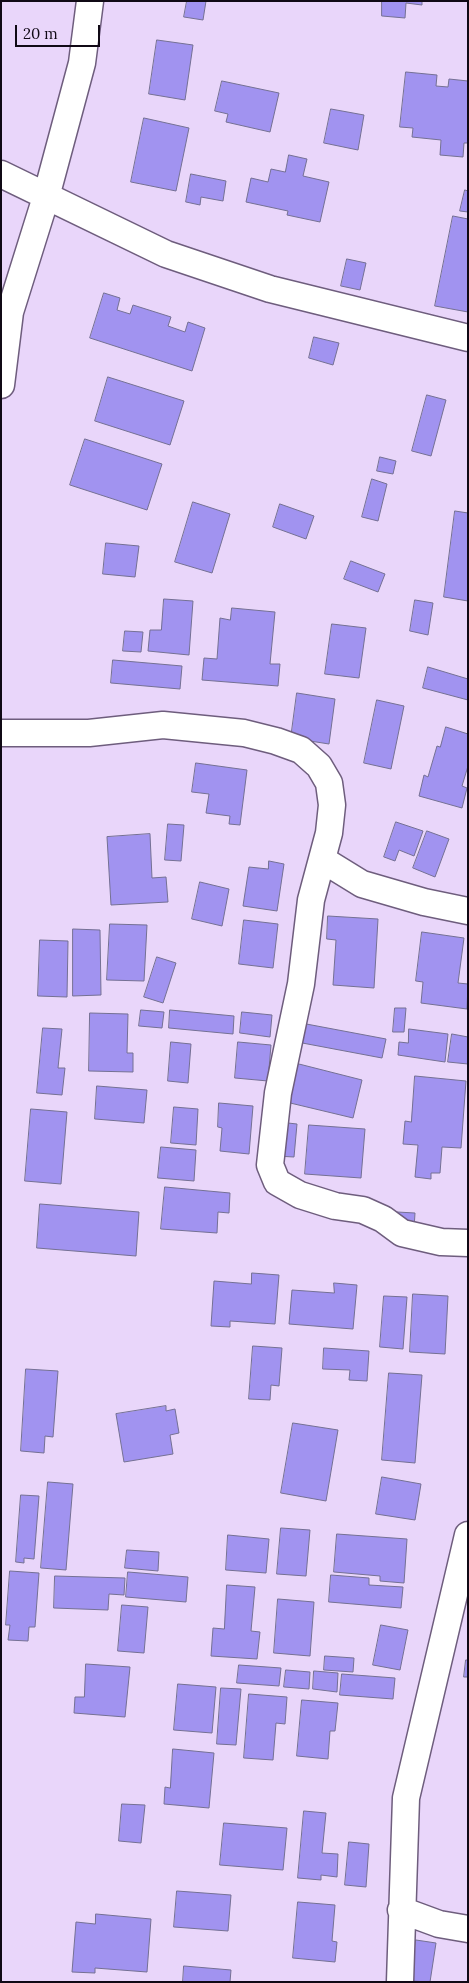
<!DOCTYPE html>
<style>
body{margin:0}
#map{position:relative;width:469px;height:1983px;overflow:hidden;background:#e9d6fa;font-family:Lora,serif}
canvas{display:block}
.frame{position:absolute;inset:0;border:2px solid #100915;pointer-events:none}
.scale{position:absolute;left:15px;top:25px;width:85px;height:22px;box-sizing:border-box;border:2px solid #100915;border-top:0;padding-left:6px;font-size:15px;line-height:18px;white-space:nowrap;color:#100915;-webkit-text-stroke:4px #e9d6fa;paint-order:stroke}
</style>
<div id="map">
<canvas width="469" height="1983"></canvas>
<div class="frame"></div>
<div class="scale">20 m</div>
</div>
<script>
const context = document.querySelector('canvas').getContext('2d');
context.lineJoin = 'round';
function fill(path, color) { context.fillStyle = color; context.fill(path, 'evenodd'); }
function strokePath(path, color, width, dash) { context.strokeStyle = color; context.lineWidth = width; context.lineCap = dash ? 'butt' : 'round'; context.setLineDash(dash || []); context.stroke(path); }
const building = new Path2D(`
 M 187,1 L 206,1 L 203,20 L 184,17 Z
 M 382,1 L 422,1 L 422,5 L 406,3 L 405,18 L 382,16 Z
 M 157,40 L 193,45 L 185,100 L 149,94 Z
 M 406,72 L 437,75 L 436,86 L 448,87 L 449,79 L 468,81 L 468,143 L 464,143 L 463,157 L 440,155 L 441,140 L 412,137 L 413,128 L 400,127 Z
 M 222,81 L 279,93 L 270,132 L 226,122 L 228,114 L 215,111 Z
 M 331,109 L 364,115 L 358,150 L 324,143 Z
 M 144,118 L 189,128 L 176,191 L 131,182 Z
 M 289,155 L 307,159 L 303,176 L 329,182 L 320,222 L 287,215 L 288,211 L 246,202 L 251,178 L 268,182 L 271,169 L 285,172 Z
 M 191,174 L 226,181 L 223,201 L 201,197 L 200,205 L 186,202 Z
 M 465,190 L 468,191 L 468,212 L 460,211 Z
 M 453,216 L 468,219 L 468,312 L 435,306 Z
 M 347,259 L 366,263 L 360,290 L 341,286 Z
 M 104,293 L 120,298 L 117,310 L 130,314 L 133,305 L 171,317 L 168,326 L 185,332 L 188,322 L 205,328 L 192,371 L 90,338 Z
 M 314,337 L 339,343 L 333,365 L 309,358 Z
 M 108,377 L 184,401 L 170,445 L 95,421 Z
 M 427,395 L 446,400 L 431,456 L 412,451 Z
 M 85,439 L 162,464 L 147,510 L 70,485 Z
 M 380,457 L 396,461 L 393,474 L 377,471 Z
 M 372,479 L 387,484 L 378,521 L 362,517 Z
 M 193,502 L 230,514 L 212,573 L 175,562 Z
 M 280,504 L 314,516 L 306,539 L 273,527 Z
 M 455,511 L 468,513 L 468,601 L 444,597 Z
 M 106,543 L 139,546 L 135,577 L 103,574 Z
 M 351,561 L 385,574 L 378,592 L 344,579 Z
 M 164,599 L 193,601 L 189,655 L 148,651 L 150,630 L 161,630 Z
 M 415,600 L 433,603 L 428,635 L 410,631 Z
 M 232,608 L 275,612 L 270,664 L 280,664 L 278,686 L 202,680 L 204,658 L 217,659 L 220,618 L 230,620 Z
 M 332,624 L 366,628 L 359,678 L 325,674 Z
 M 125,631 L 143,632 L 141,652 L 123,651 Z
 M 113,660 L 182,666 L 180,689 L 111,683 Z
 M 428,667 L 468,679 L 468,700 L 423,688 Z
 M 297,693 L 335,699 L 329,744 L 291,738 Z
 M 377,700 L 404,706 L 391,769 L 364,763 Z
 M 446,727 L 468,734 L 468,766 L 462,786 L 467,788 L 462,808 L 419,796 L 424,775 L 428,777 L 437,746 L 440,747 Z
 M 196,763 L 247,770 L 240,825 L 229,824 L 230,816 L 206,813 L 209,794 L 192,792 Z
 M 396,822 L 423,831 L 414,856 L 399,850 L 395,861 L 384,857 Z
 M 168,824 L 184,825 L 181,861 L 165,860 Z
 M 427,831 L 449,839 L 435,877 L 413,868 Z
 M 150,834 L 152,878 L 166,877 L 168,902 L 111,905 L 107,837 Z
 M 269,861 L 284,864 L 277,911 L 243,906 L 249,867 L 268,869 Z
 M 200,882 L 229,889 L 222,926 L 192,919 Z
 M 328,916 L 378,919 L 374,988 L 333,985 L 336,940 L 327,939 Z
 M 244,920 L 278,924 L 273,968 L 239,964 Z
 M 110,924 L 147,925 L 144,981 L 107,980 Z
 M 73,929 L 100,930 L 101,995 L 73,996 Z
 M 422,932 L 464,938 L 458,983 L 468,984 L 467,1009 L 421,1003 L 423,982 L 416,981 Z
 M 40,940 L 68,941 L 67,997 L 38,996 Z
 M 157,957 L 176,963 L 163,1003 L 144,997 Z
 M 395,1008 L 406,1008 L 404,1032 L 393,1032 Z
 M 141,1010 L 164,1012 L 162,1028 L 139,1026 Z
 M 170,1010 L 234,1016 L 233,1034 L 169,1028 Z
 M 242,1012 L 272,1015 L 270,1037 L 240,1033 Z
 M 90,1013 L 128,1014 L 127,1053 L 133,1053 L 133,1072 L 89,1071 Z
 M 301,1023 L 386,1039 L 382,1058 L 297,1042 Z
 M 43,1028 L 62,1029 L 58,1068 L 65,1068 L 62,1095 L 37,1093 Z
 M 409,1029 L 448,1034 L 445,1062 L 398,1055 L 399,1042 L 408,1043 Z
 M 452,1034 L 468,1037 L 468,1064 L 448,1062 Z
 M 171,1042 L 191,1044 L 188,1083 L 168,1081 Z
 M 238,1042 L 271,1045 L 268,1081 L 235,1078 Z
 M 295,1063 L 362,1080 L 353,1118 L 286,1102 Z
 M 415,1076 L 466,1081 L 461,1148 L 442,1147 L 440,1173 L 431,1173 L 431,1179 L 415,1177 L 418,1145 L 403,1144 L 405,1121 L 411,1122 Z
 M 97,1086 L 147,1090 L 144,1123 L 95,1119 Z
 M 219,1103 L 253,1106 L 249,1154 L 220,1151 L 222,1128 L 218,1127 Z
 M 174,1107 L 198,1109 L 196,1145 L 171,1143 Z
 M 31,1109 L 67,1112 L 61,1184 L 25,1181 Z
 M 279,1122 L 297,1124 L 294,1157 L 276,1156 Z
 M 309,1125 L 365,1129 L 361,1178 L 305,1174 Z
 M 161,1147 L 196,1150 L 194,1181 L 158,1178 Z
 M 165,1187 L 230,1193 L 229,1213 L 218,1212 L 217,1233 L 161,1229 Z
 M 40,1204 L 139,1212 L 136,1256 L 37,1248 Z
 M 397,1212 L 415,1213 L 414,1229 L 396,1227 Z
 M 252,1273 L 279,1275 L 275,1324 L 230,1321 L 230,1327 L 211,1326 L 214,1281 L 251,1284 Z
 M 334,1283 L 357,1285 L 353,1329 L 289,1324 L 292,1290 L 334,1293 Z
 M 413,1294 L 448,1296 L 445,1354 L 410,1352 Z
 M 384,1296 L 407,1297 L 403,1349 L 380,1347 Z
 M 253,1346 L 282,1348 L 279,1386 L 271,1385 L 270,1400 L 249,1399 Z
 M 324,1348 L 369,1351 L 367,1381 L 349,1380 L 350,1370 L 323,1369 Z
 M 26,1369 L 58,1371 L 53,1437 L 45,1436 L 44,1453 L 21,1451 Z
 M 389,1373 L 422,1375 L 415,1463 L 382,1460 Z
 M 166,1406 L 166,1411 L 175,1409 L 179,1433 L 170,1435 L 173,1454 L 124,1462 L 116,1414 Z
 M 293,1423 L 338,1430 L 326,1501 L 281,1493 Z
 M 382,1477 L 421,1484 L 415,1520 L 376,1514 Z
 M 48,1482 L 73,1484 L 66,1570 L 41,1568 Z
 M 21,1495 L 39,1496 L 34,1559 L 24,1558 L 24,1563 L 16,1562 Z
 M 281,1528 L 310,1530 L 306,1576 L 277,1574 Z
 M 337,1534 L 407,1539 L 404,1583 L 380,1581 L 380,1576 L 334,1572 Z
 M 228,1535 L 269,1539 L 266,1573 L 226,1570 Z
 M 127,1550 L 159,1552 L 158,1571 L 125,1568 Z
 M 10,1571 L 39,1573 L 35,1627 L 29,1627 L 28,1641 L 8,1640 L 10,1625 L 6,1625 Z
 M 128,1572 L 188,1577 L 186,1602 L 126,1597 Z
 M 331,1575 L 369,1578 L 369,1585 L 403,1587 L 401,1608 L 329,1602 Z
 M 55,1576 L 125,1578 L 124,1595 L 109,1594 L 108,1610 L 54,1608 Z
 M 227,1585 L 255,1587 L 251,1631 L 260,1632 L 257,1659 L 211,1656 L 213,1628 L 224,1629 Z
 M 278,1599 L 314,1602 L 310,1656 L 274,1653 Z
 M 122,1605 L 148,1607 L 144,1653 L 118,1651 Z
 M 381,1625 L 408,1630 L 400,1670 L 373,1665 Z
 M 325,1656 L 354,1658 L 353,1672 L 324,1670 Z
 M 466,1660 L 468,1660 L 468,1677 L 464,1677 Z
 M 86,1664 L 130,1667 L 125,1717 L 74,1713 L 75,1697 L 84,1697 Z
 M 239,1665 L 281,1668 L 279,1686 L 237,1683 Z
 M 286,1670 L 310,1672 L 309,1689 L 284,1687 Z
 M 314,1671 L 338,1673 L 337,1692 L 313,1689 Z
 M 342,1674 L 395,1678 L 393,1699 L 340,1695 Z
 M 178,1684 L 216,1687 L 212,1733 L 174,1730 Z
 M 221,1688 L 241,1689 L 236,1745 L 217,1744 Z
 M 249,1694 L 287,1697 L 285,1724 L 276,1723 L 273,1760 L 244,1758 Z
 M 302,1700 L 338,1703 L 335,1731 L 330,1731 L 328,1759 L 297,1756 Z
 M 173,1749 L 214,1753 L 209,1808 L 164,1804 L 165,1787 L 170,1788 Z
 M 122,1804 L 145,1805 L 141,1843 L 119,1841 Z
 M 304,1811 L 326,1813 L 322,1853 L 338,1854 L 337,1877 L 321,1875 L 321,1880 L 298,1878 Z
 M 224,1823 L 287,1828 L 283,1870 L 220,1865 Z
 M 349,1842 L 369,1844 L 366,1887 L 345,1885 Z
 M 177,1891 L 231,1895 L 228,1931 L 174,1927 Z
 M 298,1902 L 335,1905 L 332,1941 L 337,1942 L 335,1962 L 293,1958 Z
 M 96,1914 L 151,1919 L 147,1972 L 95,1968 L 95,1973 L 72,1972 L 76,1922 L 95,1924 Z
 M 416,1940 L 436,1943 L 430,1982 L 410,1981 Z
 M 184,1966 L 231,1970 L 230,1982 L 183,1982 Z`);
const street = new Path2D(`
 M 1,174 L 166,254 L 270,289 L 468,338
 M 1,385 L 10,312 L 46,197 L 82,63 L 90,1
 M 1,733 L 89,733 L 163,725 L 244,733 L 276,741 L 301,750 L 319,766 L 329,783 L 332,805 L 329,833 L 311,900 L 301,984 L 278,1093 L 270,1165 L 277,1182 L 300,1195 L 335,1206 L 363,1210 L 383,1219 L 402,1233 L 441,1242 L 468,1243
 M 323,860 L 362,884 L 424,902 L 468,911
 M 401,1910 L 439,1924 L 468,1929
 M 400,1982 L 406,1798 L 468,1535`);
fill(building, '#a193f0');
strokePath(building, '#747093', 1);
strokePath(street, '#6e5d7d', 29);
strokePath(street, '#fff', 26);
</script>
